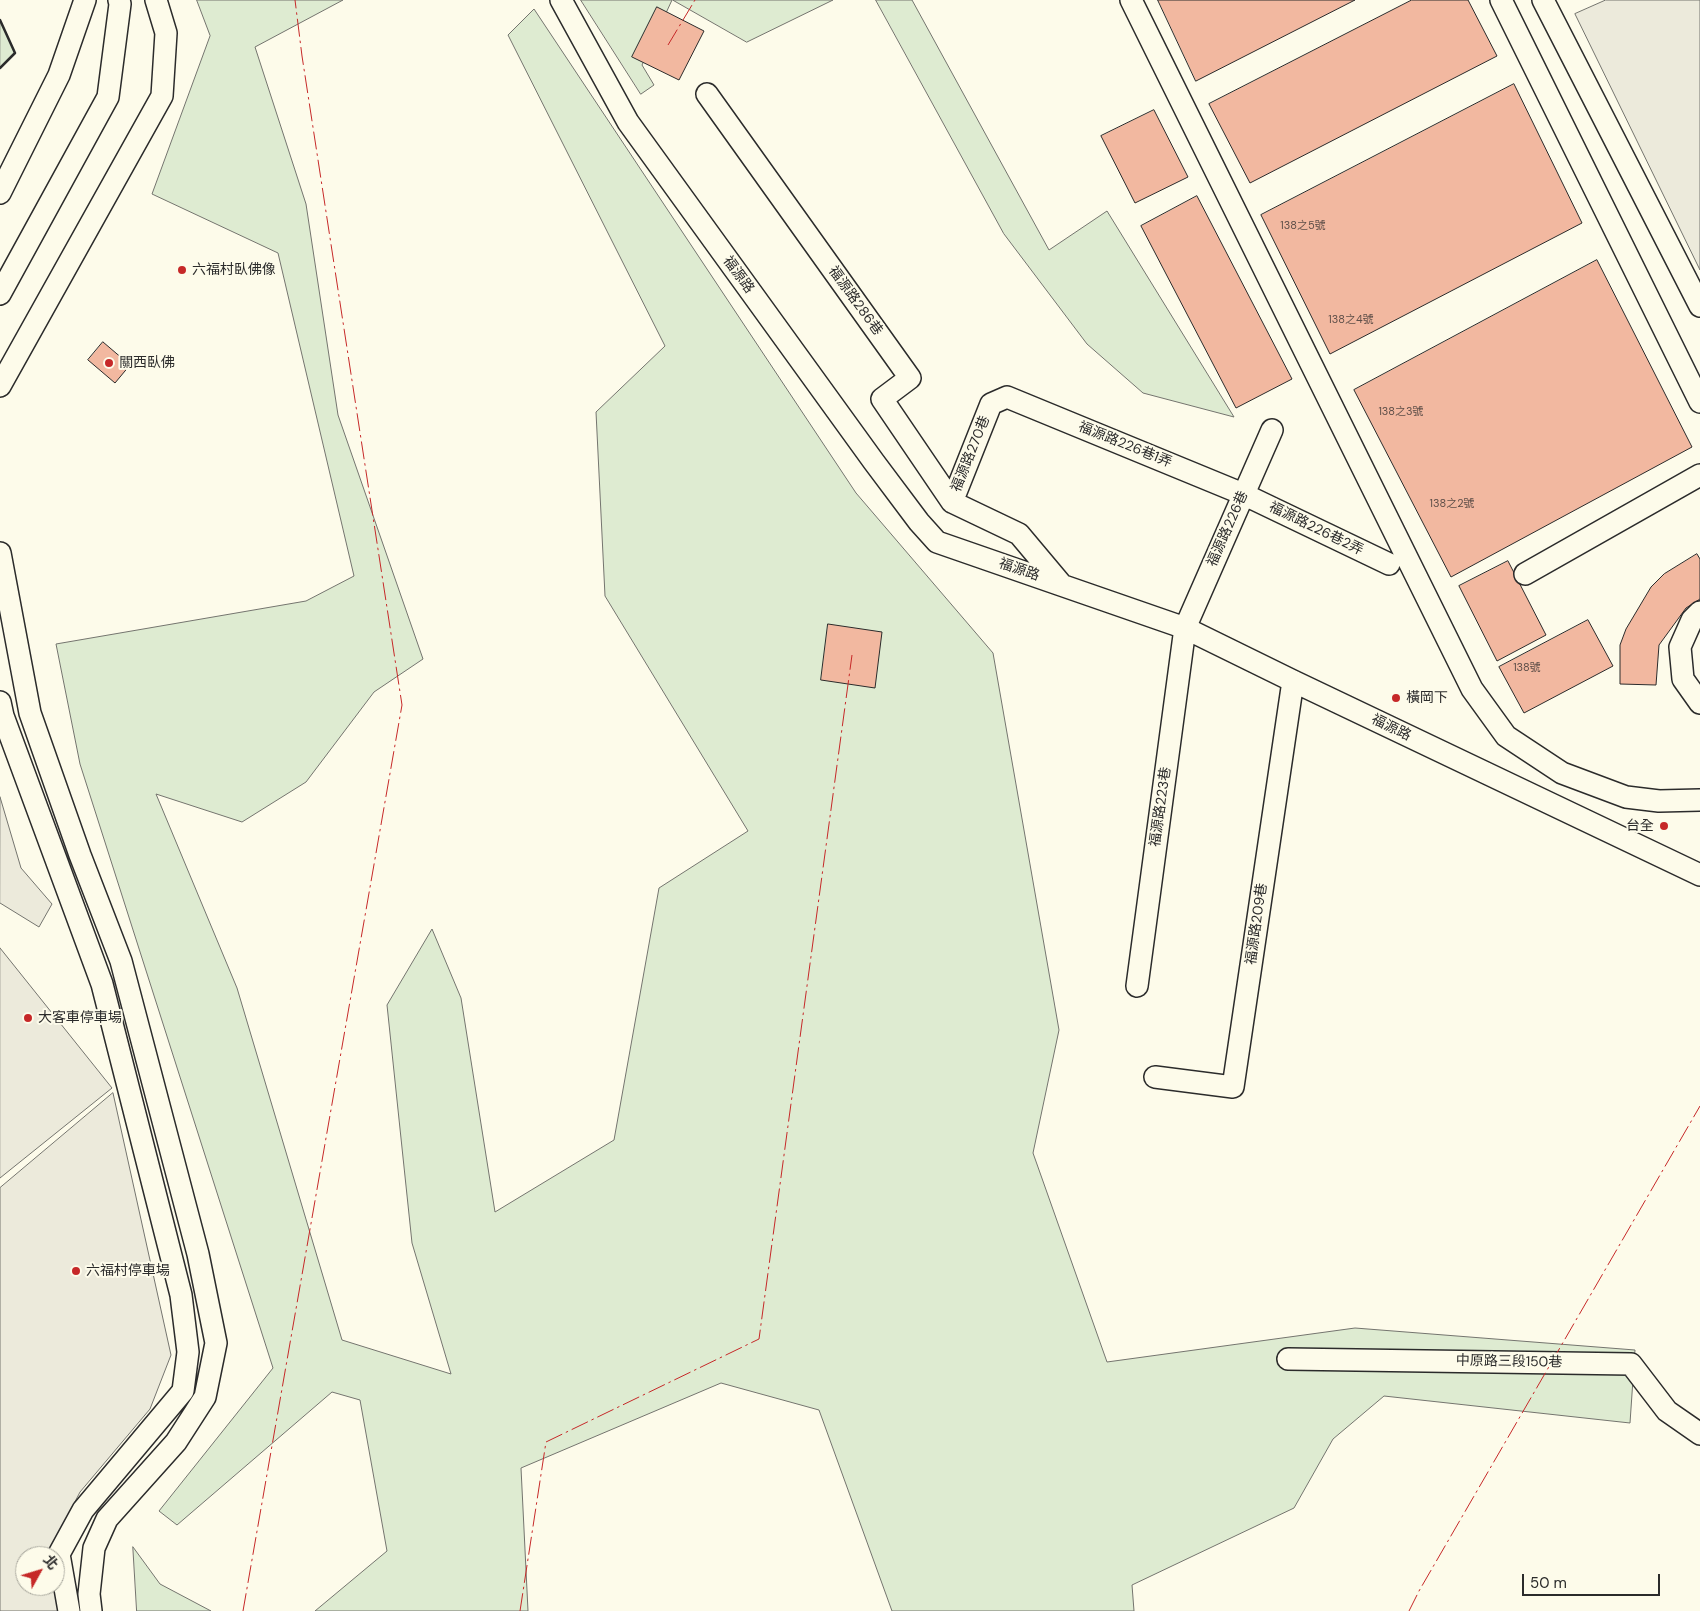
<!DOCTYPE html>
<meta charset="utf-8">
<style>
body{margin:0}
#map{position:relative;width:1700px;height:1611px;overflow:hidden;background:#fdfbea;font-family:"DM Sans","Noto Sans TC",sans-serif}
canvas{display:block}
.north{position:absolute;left:15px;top:1546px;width:50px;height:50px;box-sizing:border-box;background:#fdfbea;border:1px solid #a9a89e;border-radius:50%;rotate:51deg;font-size:14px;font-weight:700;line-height:20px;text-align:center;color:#2b2b2b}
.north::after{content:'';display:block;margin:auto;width:18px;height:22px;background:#c62828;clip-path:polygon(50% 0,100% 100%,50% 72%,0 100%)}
.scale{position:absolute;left:1522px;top:1574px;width:138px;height:22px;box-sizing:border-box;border:2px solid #2b2b2b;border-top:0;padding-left:6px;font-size:15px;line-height:18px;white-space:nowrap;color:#2b2b2b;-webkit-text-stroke:4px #fdfbea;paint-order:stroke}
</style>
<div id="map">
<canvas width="1700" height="1611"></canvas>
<div class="north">北</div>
<div class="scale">50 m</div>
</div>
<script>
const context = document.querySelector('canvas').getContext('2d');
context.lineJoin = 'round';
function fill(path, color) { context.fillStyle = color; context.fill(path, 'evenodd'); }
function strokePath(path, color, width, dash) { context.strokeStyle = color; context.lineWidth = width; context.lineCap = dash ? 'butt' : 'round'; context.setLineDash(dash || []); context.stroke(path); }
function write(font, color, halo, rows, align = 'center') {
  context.font = font + ' "DM Sans","Noto Sans TC",sans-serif'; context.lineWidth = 4; context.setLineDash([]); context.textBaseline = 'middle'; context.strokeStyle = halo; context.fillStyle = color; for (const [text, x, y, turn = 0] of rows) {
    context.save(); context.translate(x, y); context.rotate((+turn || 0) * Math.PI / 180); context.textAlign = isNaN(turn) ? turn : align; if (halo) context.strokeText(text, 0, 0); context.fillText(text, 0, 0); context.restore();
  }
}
const green = new Path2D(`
 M 197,0 L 343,0 L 255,47 L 306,204 L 338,415 L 423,659 L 374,692 L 306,782 L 242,822 L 156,794 L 237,988 L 342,1340 L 451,1374 L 412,1243 L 387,1005 L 432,929 L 461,998 L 495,1212 L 614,1140 L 659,888 L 748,831 L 605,596 L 596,412 L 665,346 L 508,35 L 534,9 L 856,493 L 993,653 L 1059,1030 L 1033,1153 L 1107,1362 L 1355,1328 L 1635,1350 L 1630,1423 L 1384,1396 L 1333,1439 L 1294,1508 L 1132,1585 L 1134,1611 L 892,1611 L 819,1410 L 721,1383 L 521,1468 L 528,1611 L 315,1611 L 387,1551 L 360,1400 L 332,1392 L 177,1525 L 159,1511 L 273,1368 L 80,764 L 56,644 L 306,601 L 354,576 L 278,253 L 152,194 L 210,36 Z
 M 581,0 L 672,0 L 642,65 L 654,85 L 641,94 Z
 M 673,0 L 833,0 L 747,42 Z
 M 876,0 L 912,0 L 1049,250 L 1107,211 L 1234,417 L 1143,393 L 1087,344 L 1004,234 Z
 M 0,20 L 15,53 L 0,68 Z
 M 133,1547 L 160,1584 L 211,1611 L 137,1611 Z`);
const parking = new Path2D(`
 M 1606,0 L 1700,0 L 1700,270 L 1575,14 Z
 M 0,797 L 21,868 L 52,904 L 39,927 L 0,903 Z
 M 0,948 L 112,1088 L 0,1178 Z
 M 113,1093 L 171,1355 L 150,1409 L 80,1492 L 50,1550 L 51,1556 L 25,1556 L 25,1586 L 55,1586 L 61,1611 L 0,1611 L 0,1188 Z`);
const building = new Path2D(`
 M 1158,0 L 1355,0 L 1196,81 Z
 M 1412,0 L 1468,0 L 1497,56 L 1250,183 L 1209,104 Z
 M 657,7 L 704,31 L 679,80 L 632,57 Z
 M 1514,84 L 1582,223 L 1330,354 L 1261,215 Z
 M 1154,110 L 1188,177 L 1135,203 L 1101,136 Z
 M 1197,196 L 1292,379 L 1236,408 L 1141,226 Z
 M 1597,260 L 1692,447 L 1451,577 L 1354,390 Z
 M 103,342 L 130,365 L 115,383 L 88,360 Z
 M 1697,554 L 1700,559 L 1700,599 L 1686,608 L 1659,645 L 1656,685 L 1620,684 L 1620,645 L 1626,629 L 1651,587 L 1664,574 Z
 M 1508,561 L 1546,635 L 1497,661 L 1459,586 Z
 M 1588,620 L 1613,666 L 1524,713 L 1499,667 Z
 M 828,624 L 882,632 L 875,688 L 821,680 Z`);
const minor = new Path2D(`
 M 561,0 L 628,122 L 874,462 L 919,522 L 937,542 L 1185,628 L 1293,681 L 1700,875
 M 1131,0 L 1472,689 L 1506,736 L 1562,773 L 1626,797 L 1659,801 L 1700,800
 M 1501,0 L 1700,402
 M 1543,0 L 1700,306
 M 707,94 L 910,378 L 882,399 L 952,502
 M 0,193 L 59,75 L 85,0
 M 0,294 L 108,97 L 120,4 L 119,0
 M 0,386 L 162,96 L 166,33 L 156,0
 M 0,553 L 30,713 L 80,855 L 121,961 L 198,1254 L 216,1343 L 205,1397 L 176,1442 L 107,1519 L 94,1548 L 89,1594 L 91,1611
 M 1525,574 L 1700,475
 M 1061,584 L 1019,534 L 952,502 L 991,404 L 1007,397 L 1243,494 L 1389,564
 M 1700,612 L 1692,620 L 1680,647 L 1683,679 L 1700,703
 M 0,702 L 3,716 L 102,984 L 181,1295 L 188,1352 L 183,1391 L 83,1510 L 59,1554 L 69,1611
 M 1137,986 L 1185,628 L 1272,430
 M 1155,1077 L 1233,1087 L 1293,681
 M 1288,1359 L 1631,1364 L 1667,1411 L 1700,1434`);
const wall = new Path2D(`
 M 0,20 L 15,53 L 0,68`);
const power = new Path2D(`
 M 668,45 L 695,0
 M 243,1611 L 402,705 L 302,56 L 295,0
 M 520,1611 L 546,1442 L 759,1339 L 852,655
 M 1409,1611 L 1419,1591 L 1700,1106`);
const markers = [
 [182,270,5,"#c62828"],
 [109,363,5,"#c62828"],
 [1396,698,5,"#c62828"],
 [1664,826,5,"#c62828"],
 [28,1018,5,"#c62828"],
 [76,1271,5,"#c62828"]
];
const numberNames = [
 ["138之5號",1303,226],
 ["138之4號",1351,320],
 ["138之3號",1401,412],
 ["138之2號",1452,504],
 ["138號",1527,668]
];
const poiNames = [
 ["六福村臥佛像",192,270],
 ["關西臥佛",119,363],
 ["橫岡下",1406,698],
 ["台全",1654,826,"right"],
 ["大客車停車場",38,1018],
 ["六福村停車場",86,1271]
];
const streetNames = [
 ["福源路",738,275,54],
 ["福源路286巷",855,301,54],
 ["福源路226巷1弄",1125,445,22],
 ["福源路270巷",971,454,-68],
 ["福源路226巷",1228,529,-66],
 ["福源路226巷2弄",1316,529,26],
 ["福源路",1019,570,19],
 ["福源路",1391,728,26],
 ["福源路223巷",1161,807,-82],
 ["福源路209巷",1257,924,-82],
 ["中原路三段150巷",1509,1362,1]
];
fill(green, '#deebd1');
strokePath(green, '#74746e', 1);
fill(parking, '#eceadb');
strokePath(parking, '#74746e', 1);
fill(building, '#f2b8a0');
strokePath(building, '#2b2b2b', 1);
strokePath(minor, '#2b2b2b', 24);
strokePath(minor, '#fdfbea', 21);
strokePath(wall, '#2b2b2b', 2.5);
strokePath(power, '#c62828', 1, [18, 4, 2.5, 4]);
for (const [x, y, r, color] of markers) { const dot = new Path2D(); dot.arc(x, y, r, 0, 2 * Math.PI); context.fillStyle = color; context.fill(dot); strokePath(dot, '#fdfbea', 2); }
write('11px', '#5d4e48', null, numberNames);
write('14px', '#2b2b2b', '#fdfbea', poiNames, 'left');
write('14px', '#2b2b2b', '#fdfbea', streetNames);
</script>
